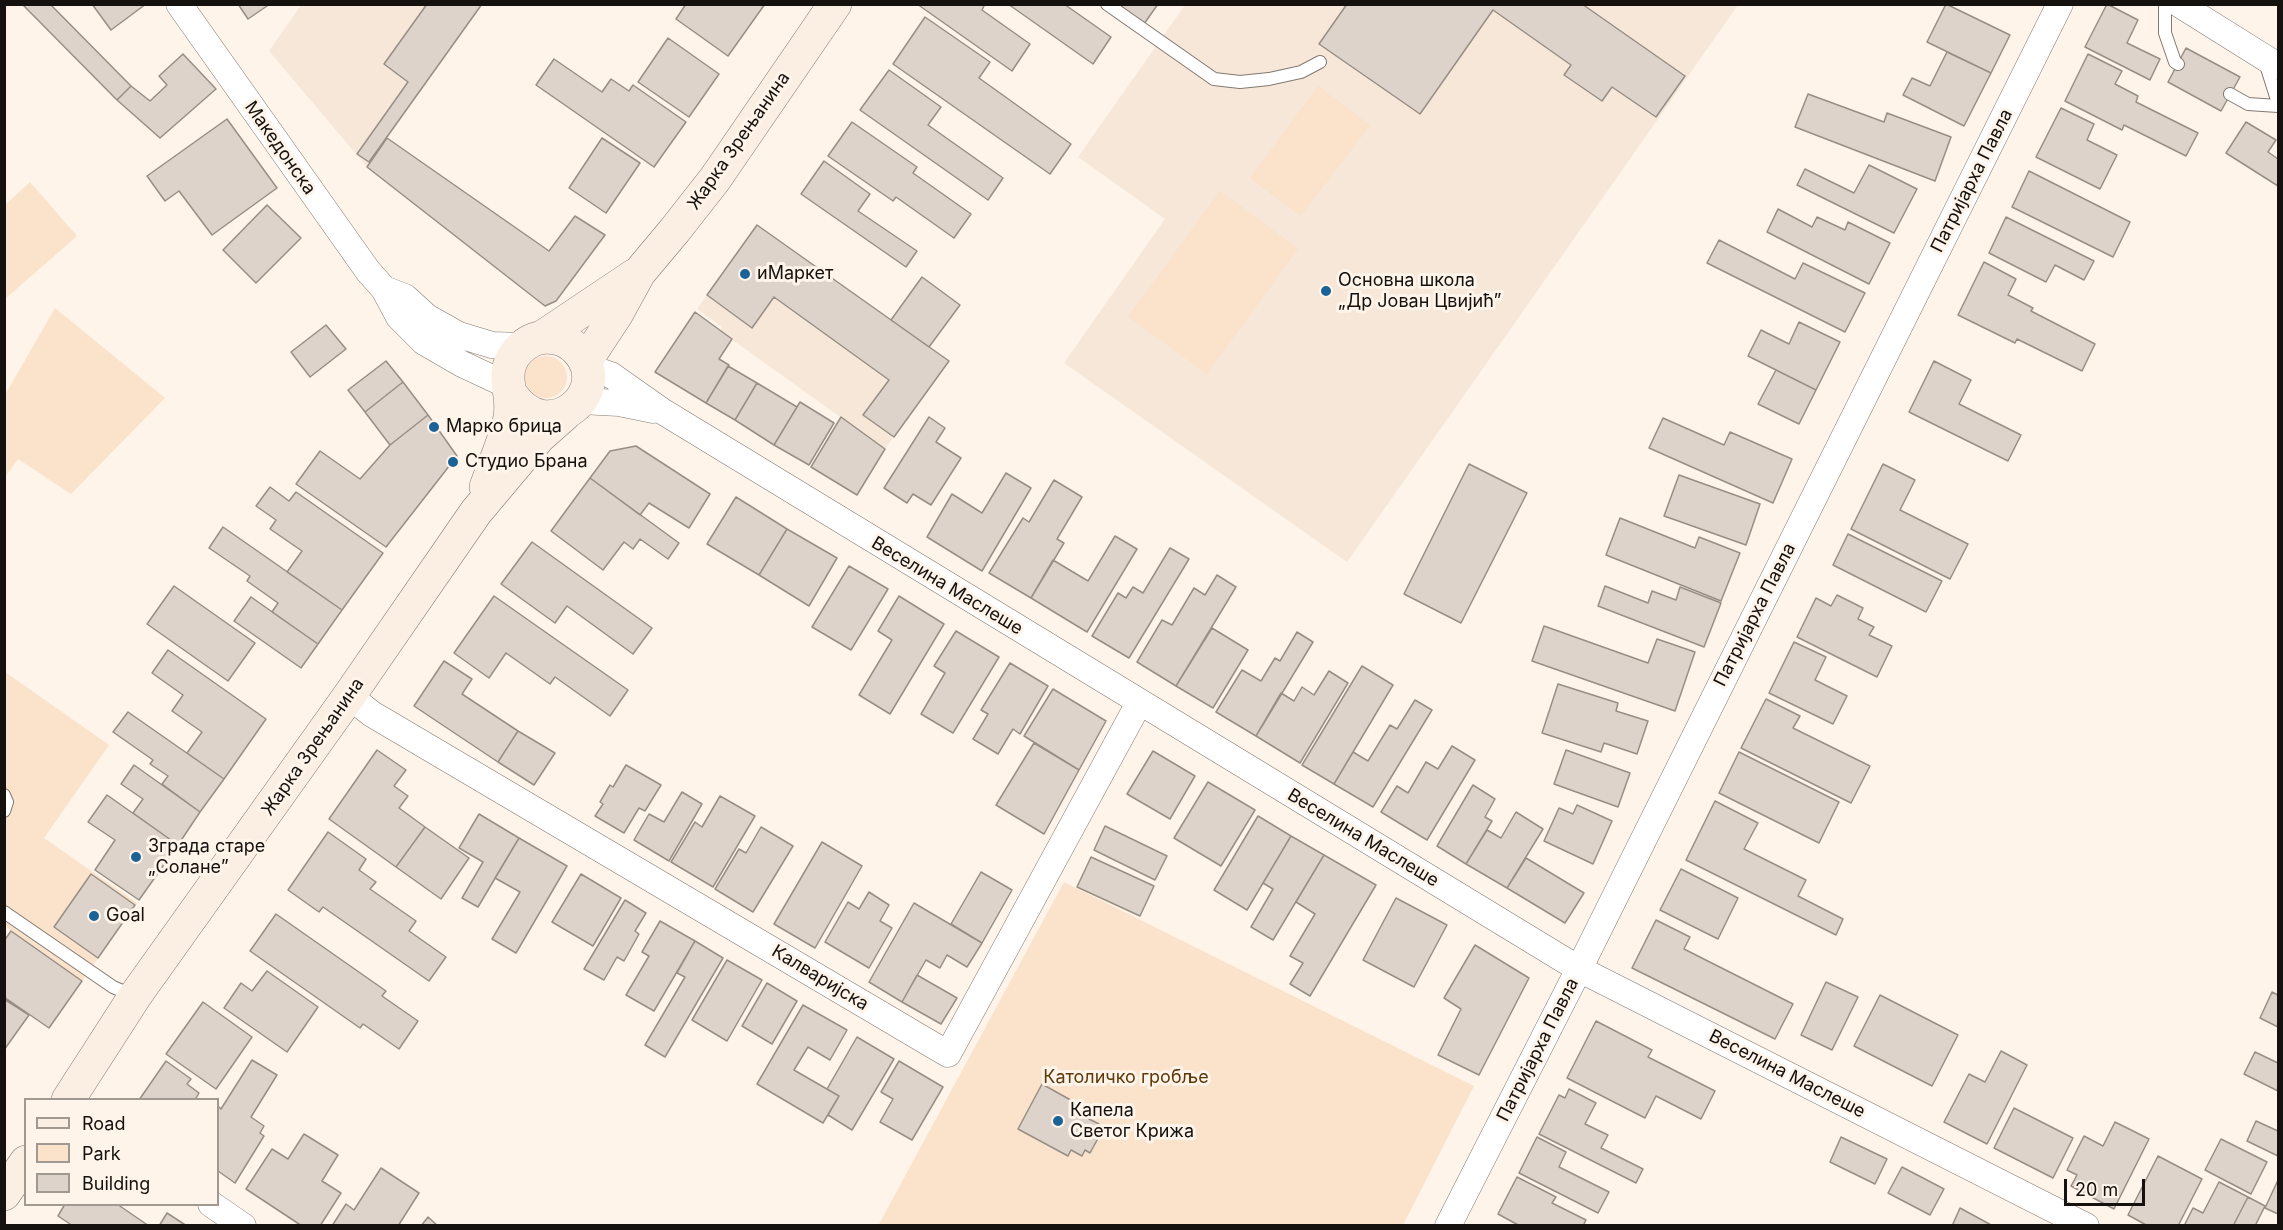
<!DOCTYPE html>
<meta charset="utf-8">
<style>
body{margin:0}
#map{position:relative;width:2283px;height:1230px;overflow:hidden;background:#fef4ea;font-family:Inter,sans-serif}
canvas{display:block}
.frame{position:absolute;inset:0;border:6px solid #14110e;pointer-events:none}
.legend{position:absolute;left:24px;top:1098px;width:195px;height:108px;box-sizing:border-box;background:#fef4ea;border:2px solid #a09992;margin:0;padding:8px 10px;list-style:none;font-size:18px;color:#14110e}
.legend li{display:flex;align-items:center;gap:12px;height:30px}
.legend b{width:30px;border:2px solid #a09992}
.scale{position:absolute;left:2064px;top:1179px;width:81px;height:27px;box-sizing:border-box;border:3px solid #14110e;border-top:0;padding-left:8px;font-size:18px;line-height:21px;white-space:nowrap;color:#14110e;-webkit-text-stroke:4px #fef4ea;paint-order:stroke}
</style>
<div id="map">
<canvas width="2283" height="1230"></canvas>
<div class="frame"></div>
<ul class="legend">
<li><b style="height:8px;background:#fbefe3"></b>Road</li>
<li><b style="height:16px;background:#fae2cb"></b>Park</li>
<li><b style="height:16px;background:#ddd3ca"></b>Building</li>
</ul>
<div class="scale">20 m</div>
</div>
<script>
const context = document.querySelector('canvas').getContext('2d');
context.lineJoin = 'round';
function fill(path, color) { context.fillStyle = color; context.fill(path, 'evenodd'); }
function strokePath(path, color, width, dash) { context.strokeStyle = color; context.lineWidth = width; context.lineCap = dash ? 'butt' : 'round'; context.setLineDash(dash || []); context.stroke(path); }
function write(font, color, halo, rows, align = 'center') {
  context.font = font + ' Inter,sans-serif'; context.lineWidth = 6; context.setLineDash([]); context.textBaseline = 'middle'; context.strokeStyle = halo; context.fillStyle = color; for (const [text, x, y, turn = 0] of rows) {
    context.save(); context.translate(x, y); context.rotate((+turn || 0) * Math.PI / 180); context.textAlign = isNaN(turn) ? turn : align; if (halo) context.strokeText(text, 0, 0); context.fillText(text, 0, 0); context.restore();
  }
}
const built = new Path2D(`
 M 301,5 L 482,5 L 367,167 L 269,51 Z
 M 1185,5 L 1738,5 L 1347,562 L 1064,363 L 1165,219 L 1078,157 Z
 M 757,225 L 949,361 L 885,449 L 720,331 L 722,327 L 697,309 Z`);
const green = new Path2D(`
 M 1318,86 L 1370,125 L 1301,216 L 1250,178 Z
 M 30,182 L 77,236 L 5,299 L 5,205 Z
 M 1220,191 L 1298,249 L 1207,374 L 1128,317 Z
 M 55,308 L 165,398 L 71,494 L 18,459 L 5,477 L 5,395 Z
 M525 377a21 21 0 1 1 42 0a21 21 0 1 1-42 0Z
 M 5,672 L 109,745 L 44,838 L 137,903 L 82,981 L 5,926 Z
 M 1064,882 L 1474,1086 L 1403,1225 L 878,1226 Z`);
const building = new Path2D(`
 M 22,4 L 50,4 L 131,86 L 117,100 Z
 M 92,4 L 146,4 L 111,30 Z
 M 238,4 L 270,4 L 248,19 Z
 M 427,4 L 482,4 L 369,162 L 357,154 L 408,82 L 384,64 Z
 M 686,4 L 765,4 L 728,56 L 676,19 Z
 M 917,4 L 985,4 L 982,10 L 1030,44 L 1012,71 Z
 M 1008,4 L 1064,4 L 1111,37 L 1093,64 Z
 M 1116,4 L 1158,4 L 1144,24 Z
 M 1347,4 L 1582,4 L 1685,76 L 1656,117 L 1612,87 L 1602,101 L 1564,75 L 1571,65 L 1493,10 L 1420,114 L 1319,44 Z
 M 1946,4 L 2010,35 L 1991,73 L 1927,42 Z
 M 2107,4 L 2138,20 L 2127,43 L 2160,59 L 2150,80 L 2085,47 Z
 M 925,17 L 990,62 L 979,78 L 1071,144 L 1050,174 L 893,64 Z
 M 668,38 L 719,74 L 689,117 L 638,82 Z
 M 2186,48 L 2240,77 L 2221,111 L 2168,82 Z
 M 1947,52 L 1991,73 L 1964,126 L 1903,95 L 1912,78 L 1930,86 Z
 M 183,54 L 216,89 L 160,138 L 117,100 L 131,86 L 150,101 L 167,85 L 159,76 Z
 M 2088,54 L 2122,71 L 2115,84 L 2138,96 L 2136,102 L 2198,133 L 2186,156 L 2124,125 L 2122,130 L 2065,101 Z
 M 554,59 L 602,92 L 611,79 L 629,91 L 633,85 L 686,122 L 654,167 L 536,85 Z
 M 889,70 L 941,107 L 928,125 L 1003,178 L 988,200 L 860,110 Z
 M 1808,94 L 1884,122 L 1887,113 L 1951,137 L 1935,181 L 1795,127 Z
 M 2061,108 L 2094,124 L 2087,140 L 2117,155 L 2100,189 L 2036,157 Z
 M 227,119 L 277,188 L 212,235 L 179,191 L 165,201 L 147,176 Z
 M 852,122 L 917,167 L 913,173 L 971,214 L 954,238 L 896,197 L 893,201 L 828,156 Z
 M 2246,122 L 2276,140 L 2268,152 L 2278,159 L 2278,186 L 2226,153 Z
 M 387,138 L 549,251 L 575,216 L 605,235 L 556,301 L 545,306 L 367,167 Z
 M 602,138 L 640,163 L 606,213 L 569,188 Z
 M 824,161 L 870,194 L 858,211 L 917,251 L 906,267 L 801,194 Z
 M 1869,165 L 1917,189 L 1894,233 L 1797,185 L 1805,169 L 1854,193 Z
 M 2029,171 L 2130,222 L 2113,257 L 2012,207 Z
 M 267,205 L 301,238 L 256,283 L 223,250 Z
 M 1778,209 L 1812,227 L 1817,217 L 1845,230 L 1848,222 L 1890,243 L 1869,284 L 1767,232 Z
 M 2006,217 L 2094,261 L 2084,280 L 2055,265 L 2046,282 L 1989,253 Z
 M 757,225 L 949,361 L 894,437 L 863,415 L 889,380 L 774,297 L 752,328 L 707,295 Z
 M 1719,240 L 1795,279 L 1803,263 L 1865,293 L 1845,332 L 1707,263 Z
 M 1984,262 L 2016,279 L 2008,295 L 2033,308 L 2031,311 L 2095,344 L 2082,371 L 2017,339 L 2015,343 L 1958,315 Z
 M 922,277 L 960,305 L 929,347 L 891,320 Z
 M 695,312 L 732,339 L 719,359 L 729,365 L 706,403 L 655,372 Z
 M 1799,322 L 1840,342 L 1816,390 L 1748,356 L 1761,330 L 1789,344 Z
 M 326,325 L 346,349 L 310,377 L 291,352 Z
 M 386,361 L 403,382 L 365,412 L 348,390 Z
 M 1934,361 L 1971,380 L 1959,404 L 2021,435 L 2008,461 L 1909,412 Z
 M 728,366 L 757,383 L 735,420 L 706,403 Z
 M 1776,370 L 1816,390 L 1799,424 L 1758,404 Z
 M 403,382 L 428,415 L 390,445 L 365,412 Z
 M 757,383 L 797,407 L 774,445 L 735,420 Z
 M 800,402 L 834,423 L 809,465 L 774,445 Z
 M 428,415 L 457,456 L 386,547 L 296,484 L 320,451 L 360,479 L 390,445 Z
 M 841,417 L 885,449 L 857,495 L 811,467 Z
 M 929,417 L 945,428 L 936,442 L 961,458 L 931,505 L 913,494 L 907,503 L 884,488 Z
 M 1663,418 L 1724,445 L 1730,432 L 1792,459 L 1773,503 L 1649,448 Z
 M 636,446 L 710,494 L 689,528 L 649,503 L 640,515 L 590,478 L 610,451 Z
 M 1469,464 L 1527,493 L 1461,623 L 1404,594 Z
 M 1883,464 L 1915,480 L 1900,510 L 1968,544 L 1950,579 L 1851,529 Z
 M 1006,473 L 1031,488 L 982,571 L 927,537 L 952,494 L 982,513 Z
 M 1679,475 L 1760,504 L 1746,545 L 1664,516 Z
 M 590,478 L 679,543 L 668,559 L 640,539 L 633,549 L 624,542 L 603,570 L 551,531 Z
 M 1054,480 L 1082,497 L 1057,539 L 1064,543 L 1031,598 L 989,573 L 1023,518 L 1029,522 Z
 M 270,487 L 289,501 L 296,492 L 383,553 L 342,610 L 287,572 L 302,551 L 270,529 L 276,520 L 256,506 Z
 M 736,497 L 787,529 L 759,575 L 707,544 Z
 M 1620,518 L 1695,548 L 1699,537 L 1740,553 L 1721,601 L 1606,555 Z
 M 223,527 L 342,610 L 318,644 L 272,612 L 278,603 L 247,581 L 250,576 L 209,548 Z
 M 787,529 L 837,558 L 809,606 L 759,575 Z
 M 1848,534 L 1942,581 L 1926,612 L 1833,565 Z
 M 1115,536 L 1137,549 L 1087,632 L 1031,598 L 1053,560 L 1088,581 Z
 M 532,542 L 652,628 L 633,654 L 567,606 L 555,623 L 501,584 Z
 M 1170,548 L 1189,559 L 1129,658 L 1092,636 L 1118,593 L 1126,598 L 1133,587 L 1143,593 Z
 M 849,566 L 888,589 L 851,650 L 812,627 Z
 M 1217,575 L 1236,587 L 1176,686 L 1137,662 L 1162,620 L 1172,625 L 1194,588 L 1205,595 Z
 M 174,586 L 255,643 L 228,681 L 147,624 Z
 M 1605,586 L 1648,603 L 1652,591 L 1676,600 L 1680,587 L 1721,603 L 1704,647 L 1598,606 Z
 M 1837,595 L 1863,608 L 1858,619 L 1874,627 L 1869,635 L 1892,646 L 1877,677 L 1797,637 L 1816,598 L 1831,606 Z
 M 494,596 L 628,690 L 610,716 L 555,677 L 550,684 L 506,653 L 489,678 L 454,653 Z
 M 899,596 L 944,624 L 890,714 L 859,695 L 892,640 L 878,631 Z
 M 251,597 L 318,644 L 301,668 L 234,621 Z
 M 1544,626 L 1648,663 L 1657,639 L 1695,652 L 1675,711 L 1532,661 Z
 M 1212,628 L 1248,650 L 1213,708 L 1176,686 Z
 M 956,631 L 999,657 L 953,733 L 921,714 L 945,673 L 934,666 Z
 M 1297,632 L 1313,642 L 1256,736 L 1216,712 L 1242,670 L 1261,681 L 1275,658 L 1280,661 Z
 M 1794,642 L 1826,657 L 1815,680 L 1847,696 L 1833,724 L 1769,693 Z
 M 168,650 L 266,719 L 224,779 L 187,753 L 202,732 L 172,711 L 183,695 L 152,673 Z
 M 444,661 L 472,679 L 462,694 L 518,731 L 498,762 L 414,706 Z
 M 1010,663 L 1048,686 L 1020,734 L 1013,729 L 998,754 L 973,739 L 988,714 L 981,710 Z
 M 1362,666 L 1393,685 L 1334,784 L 1302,765 Z
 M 1329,671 L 1348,683 L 1300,763 L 1256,736 L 1281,693 L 1294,701 L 1302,687 L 1314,695 Z
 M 1558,684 L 1618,703 L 1616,711 L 1648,721 L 1637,754 L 1604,743 L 1601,752 L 1542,733 Z
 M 1053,689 L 1106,721 L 1079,770 L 1024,736 Z
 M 1766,699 L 1800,716 L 1793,728 L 1870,766 L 1851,803 L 1741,748 Z
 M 1415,700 L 1432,710 L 1373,807 L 1334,784 L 1353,752 L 1368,761 L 1390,725 L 1397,729 Z
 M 128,712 L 224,779 L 200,812 L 162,784 L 168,776 L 150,764 L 153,760 L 113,732 Z
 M 518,731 L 555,753 L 534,785 L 498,762 Z
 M 1034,743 L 1079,770 L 1044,834 L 996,805 Z
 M 1452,746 L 1475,760 L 1427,840 L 1381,812 L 1397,786 L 1408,793 L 1426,762 L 1438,769 Z
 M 377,750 L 406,770 L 394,786 L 408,796 L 399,808 L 425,827 L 396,867 L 329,819 Z
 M 1566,750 L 1630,773 L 1618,807 L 1554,784 Z
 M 1153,751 L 1195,776 L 1170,819 L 1127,794 Z
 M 1739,752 L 1839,802 L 1819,843 L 1719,793 Z
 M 134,765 L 200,812 L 178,845 L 133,813 L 143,799 L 121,784 Z
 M 626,765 L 661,785 L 645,811 L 639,808 L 624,833 L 595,816 L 603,804 L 600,802 L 610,785 L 613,787 Z
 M 1208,782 L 1255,810 L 1221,866 L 1174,838 Z
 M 1473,785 L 1495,799 L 1485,817 L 1492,821 L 1466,864 L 1437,846 Z
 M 682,792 L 702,804 L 669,861 L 634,840 L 649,814 L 664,822 Z
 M 107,795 L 178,845 L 139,900 L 95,870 L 115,840 L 88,822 Z
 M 720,796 L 755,816 L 713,887 L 671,862 L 695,822 L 702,827 Z
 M 1715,801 L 1758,823 L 1744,849 L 1806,880 L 1798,896 L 1843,919 L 1836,935 L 1686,860 Z
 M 1577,805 L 1612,821 L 1593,864 L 1544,841 L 1559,808 L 1573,814 Z
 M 1516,812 L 1543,829 L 1507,888 L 1466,864 L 1487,830 L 1501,838 Z
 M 479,814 L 519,838 L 478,907 L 462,898 L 483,862 L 459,848 Z
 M 1258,816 L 1291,836 L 1247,910 L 1214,890 Z
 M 1105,826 L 1167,856 L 1155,880 L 1094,850 Z
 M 425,827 L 469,858 L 441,899 L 396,867 Z
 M 761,827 L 793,846 L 753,912 L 715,889 L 739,849 L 746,853 Z
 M 328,832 L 366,859 L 359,870 L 376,882 L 370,889 L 416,921 L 409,931 L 446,957 L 429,981 L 323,907 L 319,912 L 288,890 Z
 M 1291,836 L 1324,855 L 1273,940 L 1251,927 L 1273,889 L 1263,883 Z
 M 519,838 L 567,866 L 516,953 L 492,939 L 520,892 L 495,878 Z
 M 822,842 L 862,866 L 815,948 L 774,924 Z
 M 1324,855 L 1376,885 L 1310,996 L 1290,984 L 1303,963 L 1290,956 L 1315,914 L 1296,902 Z
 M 1091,857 L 1154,886 L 1140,916 L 1077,887 Z
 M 1526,858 L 1584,893 L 1565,923 L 1507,888 Z
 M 1681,869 L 1738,898 L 1718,939 L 1660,910 Z
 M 981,872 L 1012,890 L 982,943 L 951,924 Z
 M 91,874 L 135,905 L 98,958 L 54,927 Z
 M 581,874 L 621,898 L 593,946 L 552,922 Z
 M 869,892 L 889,905 L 880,921 L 892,928 L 869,968 L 825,942 L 848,902 L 859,909 Z
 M 1396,898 L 1447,925 L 1414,987 L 1363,960 Z
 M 625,900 L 646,913 L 635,931 L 639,934 L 624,961 L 617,957 L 604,980 L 584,969 Z
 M 914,903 L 982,943 L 967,967 L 947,955 L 940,968 L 926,960 L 902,1002 L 869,982 Z
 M 276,914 L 386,991 L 382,996 L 418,1021 L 399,1049 L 363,1024 L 360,1028 L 250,951 Z
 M 1656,920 L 1690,937 L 1684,949 L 1793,1004 L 1775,1039 L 1632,968 Z
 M 660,921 L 695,941 L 654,1011 L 626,995 L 649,956 L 642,952 Z
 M 11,931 L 82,981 L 49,1028 L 4,997 L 4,941 Z
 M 695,941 L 723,958 L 665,1057 L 645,1045 L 685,977 L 677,973 Z
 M 1475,945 L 1529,978 L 1479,1075 L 1438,1055 L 1461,1009 L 1444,998 Z
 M 727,960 L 762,980 L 727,1041 L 692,1020 Z
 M 267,971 L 318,1007 L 287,1052 L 224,1008 L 241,983 L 252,991 Z
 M 917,975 L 957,998 L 941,1024 L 902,1002 Z
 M 1826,982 L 1858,997 L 1832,1050 L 1801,1035 Z
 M 767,983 L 797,1001 L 772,1044 L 742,1026 Z
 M 2272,992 L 2278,995 L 2278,1027 L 2260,1018 Z
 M 1880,995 L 1958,1035 L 1932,1086 L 1854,1046 Z
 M 4,999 L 29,1015 L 4,1050 Z
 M 203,1002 L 252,1037 L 216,1089 L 166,1054 Z
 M 803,1005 L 847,1030 L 830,1060 L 808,1047 L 794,1070 L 839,1096 L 823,1123 L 757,1084 Z
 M 1596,1021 L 1652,1050 L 1648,1057 L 1715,1091 L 1701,1119 L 1656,1096 L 1645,1118 L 1567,1078 Z
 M 857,1037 L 894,1059 L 852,1130 L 828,1115 L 839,1096 L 827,1089 Z
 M 2001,1051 L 2027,1065 L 1987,1144 L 1944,1122 L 1969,1074 L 1985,1082 Z
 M 2255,1052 L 2278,1063 L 2278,1091 L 2244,1074 Z
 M 252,1060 L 277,1075 L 251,1117 L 264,1126 L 260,1133 L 264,1136 L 235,1183 L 218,1171 L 218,1106 L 221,1109 Z
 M 166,1061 L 191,1079 L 187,1084 L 199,1093 L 195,1100 L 139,1100 Z
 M 899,1061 L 943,1087 L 912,1140 L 880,1122 L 893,1099 L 881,1092 Z
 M 1042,1084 L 1092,1112 L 1089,1119 L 1099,1124 L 1096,1130 L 1101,1133 L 1090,1153 L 1085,1150 L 1082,1156 L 1071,1150 L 1068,1156 L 1018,1129 Z
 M 1569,1089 L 1596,1103 L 1585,1124 L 1608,1135 L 1601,1148 L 1643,1169 L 1636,1183 L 1539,1134 L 1559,1095 L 1565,1098 Z
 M 2014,1108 L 2073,1138 L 2053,1178 L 1994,1148 Z
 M 2256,1121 L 2278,1131 L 2278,1156 L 2247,1141 Z
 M 2115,1122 L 2149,1139 L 2114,1209 L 2071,1186 L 2077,1175 L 2067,1170 L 2084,1136 L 2103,1146 Z
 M 304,1134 L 338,1155 L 322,1181 L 341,1193 L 320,1226 L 302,1226 L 246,1189 L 272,1149 L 288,1159 Z
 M 1537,1137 L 1566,1152 L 1559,1167 L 1609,1192 L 1598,1213 L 1519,1173 Z
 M 1841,1137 L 1887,1159 L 1875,1184 L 1830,1162 Z
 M 2221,1139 L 2267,1162 L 2251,1194 L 2205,1170 Z
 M 2158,1156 L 2202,1179 L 2178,1226 L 2148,1226 L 2128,1215 Z
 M 1902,1167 L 1944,1189 L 1930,1215 L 1888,1193 Z
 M 381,1168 L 419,1193 L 398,1226 L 332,1226 L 346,1204 L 354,1210 Z
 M 1517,1177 L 1556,1197 L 1552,1203 L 1586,1220 L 1583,1226 L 1520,1226 L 1498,1214 Z
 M 2278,1180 L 2278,1214 L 2265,1208 Z
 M 2219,1182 L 2248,1197 L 2233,1226 L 2184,1226 L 2193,1208 L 2203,1213 Z
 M 2248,1197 L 2265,1206 L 2255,1226 L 2233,1226 Z
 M 65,1204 L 117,1204 L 149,1226 L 73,1226 L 58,1216 Z
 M 1960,1208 L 1993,1226 L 1952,1226 Z
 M 167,1213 L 187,1226 L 159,1226 Z
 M 428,1217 L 438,1226 L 421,1226 Z`);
const lane = new Path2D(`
 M 1107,4 L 1214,79 L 1240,82 L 1269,79 L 1301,72 L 1320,62
 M 2165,4 L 2165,33 L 2175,62 L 2178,64
 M 2265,62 L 2278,103
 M 2230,94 L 2248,104 L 2278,106
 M 4,795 L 7,802 L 4,811
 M 4,912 L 113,987 L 134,996`);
const street = new Path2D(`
 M 179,4 L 368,271 L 384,289 L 399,317 L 424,342 L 462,364 L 509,386
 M 2179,4 L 2278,66
 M 384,289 L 405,297 L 427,317 L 459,335 L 492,345 L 523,346
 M 587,367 L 611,375 L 662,411 L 1579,969 L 2086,1226
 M 581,401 L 619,403 L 653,410
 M 349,696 L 372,714 L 948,1054 L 1139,703
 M 211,1204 L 243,1226
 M 1448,1226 L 1579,969 L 2060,4`);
const secondary = new Path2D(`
 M 541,338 L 635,275
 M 585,362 L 616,315 L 639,273 L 675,230 L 715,179 L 835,4
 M 486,487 C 494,465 503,444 509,422 C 514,405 508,392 508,376 C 508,356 525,339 545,337 C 556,337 567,340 575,348 C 618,388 549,451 511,394
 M 68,1100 L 135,996 L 349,696 L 476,512 L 539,437 L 565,414
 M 4,1194 L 26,1162`);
const markers = [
 [745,274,6,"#1b6397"],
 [1326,291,6,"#1b6397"],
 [434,427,6,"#1b6397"],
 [453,462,6,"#1b6397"],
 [136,857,6,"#1b6397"],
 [94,916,6,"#1b6397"],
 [1058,1121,6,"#1b6397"]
];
const streetNames = [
 ["Жарка Зрењанина",739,141,-55],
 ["Македонска",280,148,55],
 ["Патријарха Павла",1972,181,-63],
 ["Веселина Маслеше",947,586,31],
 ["Патријарха Павла",1755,615,-63],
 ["Жарка Зрењанина",313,747,-55],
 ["Веселина Маслеше",1363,838,31],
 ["Калваријска",820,978,31],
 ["Патријарха Павла",1538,1050,-63],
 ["Веселина Маслеше",1787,1074,27]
];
const poiNames = [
 ["иМаркет",757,274],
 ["Основна школа",1338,281],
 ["„Др Јован Цвијић”",1338,302],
 ["Марко брица",446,427],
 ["Студио Брана",465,462],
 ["Зграда старе",148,847],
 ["„Солане”",148,868],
 ["Goal",106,916],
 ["Капела",1070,1111],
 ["Светог Крижа",1070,1132]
];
const parkNames = [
 ["Католичко гробље",1126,1078]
];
fill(built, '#f7e7d8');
fill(green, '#fae2cb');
fill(building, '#ddd3ca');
strokePath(building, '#978e85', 1.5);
strokePath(lane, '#837971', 14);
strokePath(street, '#837971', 27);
strokePath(secondary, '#837971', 34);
strokePath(lane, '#fff', 12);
strokePath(street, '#fff', 26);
strokePath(secondary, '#fbefe3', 33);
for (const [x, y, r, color] of markers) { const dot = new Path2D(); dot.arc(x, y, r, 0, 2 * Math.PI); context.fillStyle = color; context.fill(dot); strokePath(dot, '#fef4ea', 2); }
write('18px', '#14110e', '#fef4ea', streetNames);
write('18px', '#14110e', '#fef4ea', poiNames, 'left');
write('18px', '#603909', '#fef4ea', parkNames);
</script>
